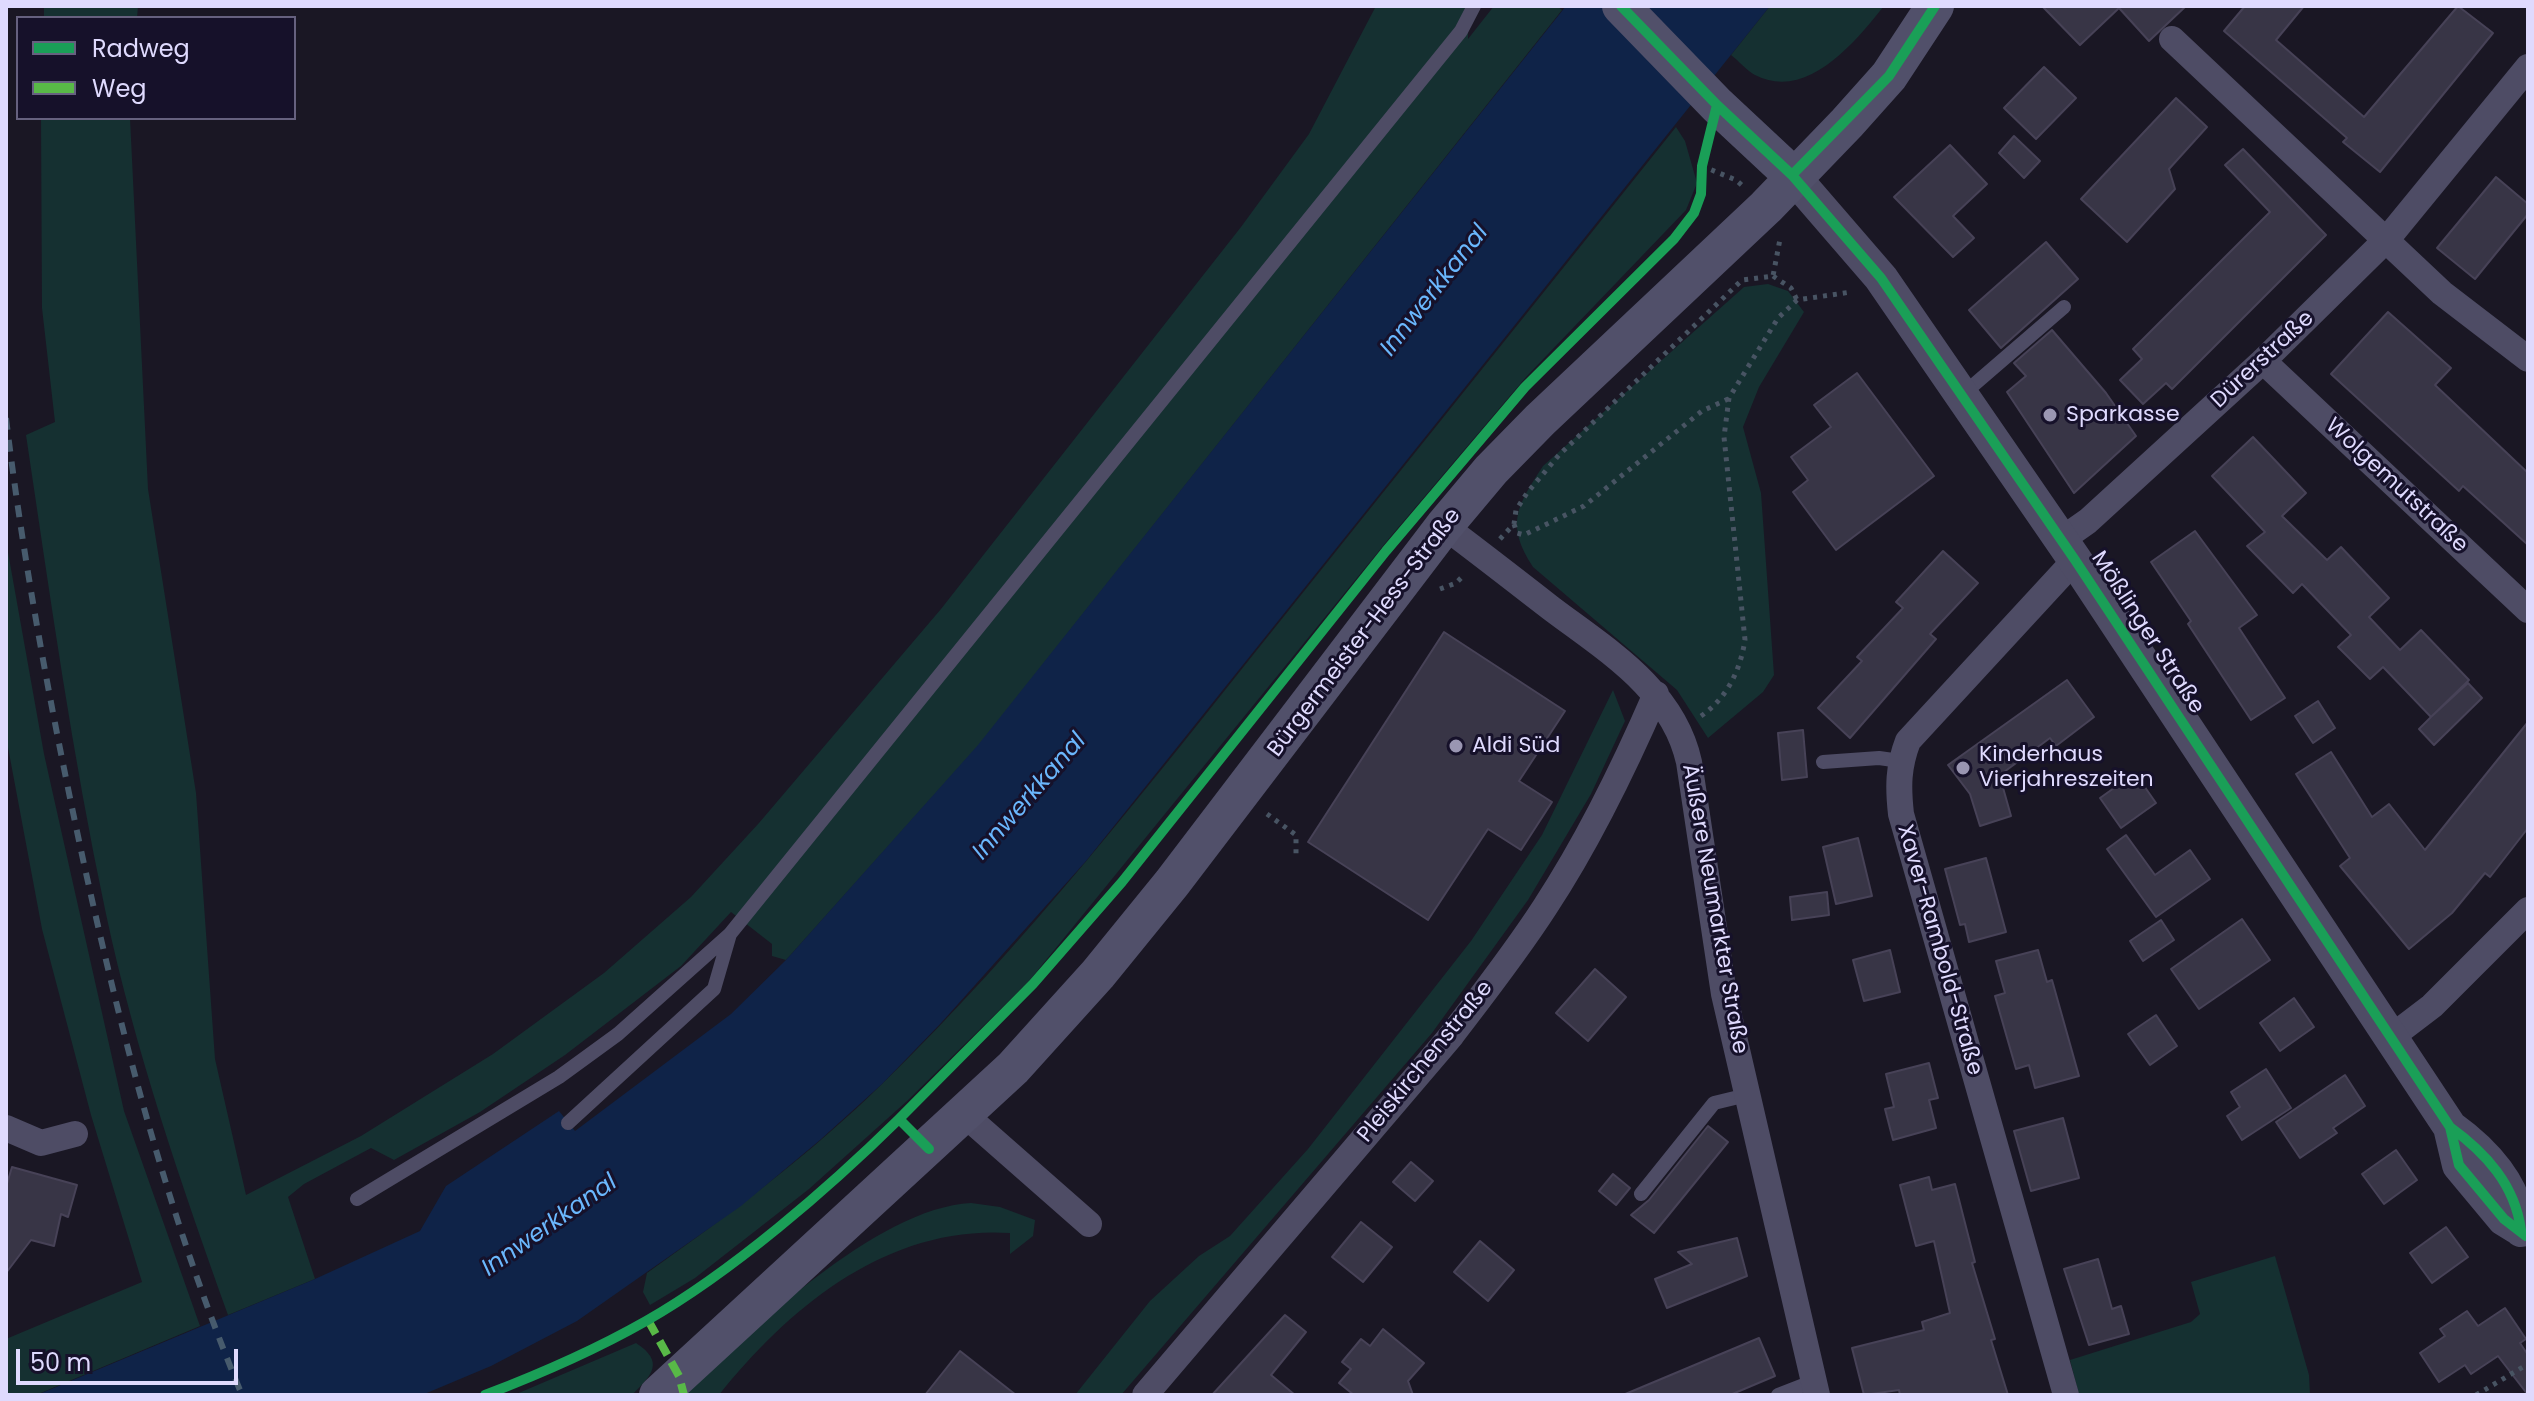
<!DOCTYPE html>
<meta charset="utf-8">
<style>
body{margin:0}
#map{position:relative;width:2534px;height:1401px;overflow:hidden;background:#1a1724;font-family:Poppins,sans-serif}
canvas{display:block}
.frame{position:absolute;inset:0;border:8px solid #dfdafe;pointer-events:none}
.legend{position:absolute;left:16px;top:16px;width:280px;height:104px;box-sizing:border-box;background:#16112a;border:2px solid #66617f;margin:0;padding:10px 14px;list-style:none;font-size:24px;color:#dfdafe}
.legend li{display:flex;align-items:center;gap:16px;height:40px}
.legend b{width:40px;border:2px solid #66617f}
.scale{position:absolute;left:16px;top:1349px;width:222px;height:36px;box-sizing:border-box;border:4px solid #dfdafe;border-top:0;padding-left:10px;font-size:24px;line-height:28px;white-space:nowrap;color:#dfdafe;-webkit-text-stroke:6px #16112a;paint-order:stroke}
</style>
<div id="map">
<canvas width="2534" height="1401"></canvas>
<div class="frame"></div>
<ul class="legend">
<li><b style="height:10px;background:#1a9f57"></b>Radweg</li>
<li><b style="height:10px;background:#58b947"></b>Weg</li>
</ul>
<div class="scale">50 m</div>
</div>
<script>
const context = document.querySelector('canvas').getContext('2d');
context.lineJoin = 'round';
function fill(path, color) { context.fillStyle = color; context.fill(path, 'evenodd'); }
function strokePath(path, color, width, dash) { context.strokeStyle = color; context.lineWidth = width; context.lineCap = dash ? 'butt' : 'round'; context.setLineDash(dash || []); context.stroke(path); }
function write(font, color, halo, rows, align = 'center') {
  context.font = font + ' Poppins,sans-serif'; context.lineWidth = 6; context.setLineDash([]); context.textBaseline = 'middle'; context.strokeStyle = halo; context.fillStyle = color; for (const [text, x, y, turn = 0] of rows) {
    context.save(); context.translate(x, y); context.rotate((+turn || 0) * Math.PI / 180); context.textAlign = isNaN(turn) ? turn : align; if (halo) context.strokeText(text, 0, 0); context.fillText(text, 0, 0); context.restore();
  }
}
const green = new Path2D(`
 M 44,6 L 138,6 L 137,18 L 44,18 Z
 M 1376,6 L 1468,6 L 1468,39 L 1494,6 L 1557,6 L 1562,10 L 979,745 L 786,960 L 772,956 L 772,944 L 731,912 L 681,966 L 565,1055 L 480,1112 L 394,1160 L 371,1148 L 304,1184 L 288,1197 L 315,1279 L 228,1315 C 181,1184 135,1050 106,914 C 72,755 50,595 26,435 L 55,422 L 42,308 L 41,118 L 130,118 L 148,489 L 196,793 L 215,1059 L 246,1195 L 361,1136 L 493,1054 L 604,973 L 691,897 L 759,823 L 941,609 L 1241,227 L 1309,134 Z
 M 1770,6 L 1884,6 C 1856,41 1807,102 1755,75 C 1747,71 1739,61 1731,55 Z
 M 1676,127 L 1685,141 L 1697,183 L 1686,210 L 1526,377 L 1391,536 L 1029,981 L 907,1101 L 809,1189 L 695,1278 L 650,1305 L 643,1292 L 647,1273 C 730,1214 811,1154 883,1083 C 1026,944 1149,785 1273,630 C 1407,462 1542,295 1676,127 Z
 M 1768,284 L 1788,291 L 1804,312 L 1759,387 L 1743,427 L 1761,493 L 1774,675 L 1763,692 L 1708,738 L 1677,690 L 1533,567 C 1505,524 1517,506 1543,466 L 1744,287 Z
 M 6,541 L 44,754 L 124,1111 L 200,1326 L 36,1395 L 6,1395 L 6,1339 L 142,1282 L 91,1115 L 42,929 L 7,742 Z
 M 1613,690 L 1625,721 L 1591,794 L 1528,900 L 1432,1033 L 1121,1395 L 1075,1395 L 1150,1301 L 1199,1256 L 1230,1236 L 1308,1149 L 1471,941 L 1542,835 Z
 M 971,1203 L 1000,1207 L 1035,1220 L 1033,1236 L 1010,1254 L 1010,1233 C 889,1225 791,1305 719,1395 L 681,1395 C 750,1332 876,1208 971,1203 Z
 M 2275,1256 L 2309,1375 L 2310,1395 L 2079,1395 L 2070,1360 L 2191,1322 L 2200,1314 L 2191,1282 Z
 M 636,1343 C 665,1362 652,1375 632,1395 L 514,1395 Z`);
const water = new Path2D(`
 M 1566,6 L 1770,6 L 1086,861 L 941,1023 L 882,1084 L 820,1140 L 741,1206 L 577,1321 L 491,1366 L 422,1395 L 37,1395 L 315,1279 L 420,1231 L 446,1186 L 559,1111 L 575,1131 L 731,1014 L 786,960 L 978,745 Z`);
const building = new Path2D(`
 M 2042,6 L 2186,6 L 2149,41 L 2119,8 L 2080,45 Z
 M 2245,6 L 2304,6 L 2276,40 L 2364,117 L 2458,6 L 2493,33 L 2380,172 L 2343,142 L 2347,138 L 2224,31 Z
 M 2044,67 L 2076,98 L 2036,139 L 2004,108 Z
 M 2176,98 L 2207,127 L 2169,169 L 2175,189 L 2127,242 L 2081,199 Z
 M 2014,136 L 2040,161 L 2024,178 L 1999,153 Z
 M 1950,145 L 1987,184 L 1953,216 L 1974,238 L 1953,257 L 1894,197 Z
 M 2243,149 L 2326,235 L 2172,389 L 2166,383 L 2143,404 L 2120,380 L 2142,359 L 2133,349 L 2270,212 L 2225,165 Z
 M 2496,177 L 2528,204 L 2528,214 L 2475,279 L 2437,248 Z
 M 2046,242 L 2078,279 L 2001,348 L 1969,310 Z
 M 2388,312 L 2451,368 L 2435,385 L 2528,473 L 2528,545 L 2463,486 L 2459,491 L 2331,374 Z
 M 2052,330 L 2106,393 L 2136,436 L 2074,493 L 2007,392 L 2026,376 L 2014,363 Z
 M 1857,373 L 1934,476 L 1836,550 L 1793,492 L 1808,480 L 1791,457 L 1831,427 L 1814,405 Z
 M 2253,437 L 2306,493 L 2282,516 L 2327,560 L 2341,547 L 2389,598 L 2369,617 L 2400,650 L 2421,630 L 2469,680 L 2432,716 L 2468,683 L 2482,698 L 2434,745 L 2419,729 L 2431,717 L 2383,667 L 2370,679 L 2338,647 L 2351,635 L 2302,584 L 2293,593 L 2247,546 L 2265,532 L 2212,476 Z
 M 2195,531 L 2257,615 L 2239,628 L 2285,698 L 2251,720 L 2188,624 L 2191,621 L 2151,562 Z
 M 1943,551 L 1978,583 L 1930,634 L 1936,639 L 1850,738 L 1818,708 L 1862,661 L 1857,657 L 1903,608 L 1896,602 Z
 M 1444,632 L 1565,711 L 1519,781 L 1552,802 L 1521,850 L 1488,829 L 1428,920 L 1308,842 Z
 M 2067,680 L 2094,717 L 2056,746 L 2050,738 L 2004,772 L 2000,777 L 2011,816 L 1980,826 L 1970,794 L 1948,765 Z
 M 2318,701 L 2335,728 L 2313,743 L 2295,716 Z
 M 2528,722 L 2528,828 L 2490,877 L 2485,873 L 2452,913 L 2409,949 L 2340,866 L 2350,858 L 2296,774 L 2331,752 L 2372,817 L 2389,804 L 2425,850 Z
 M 1803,730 L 1807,777 L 1782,780 L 1778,733 Z
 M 2135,773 L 2156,803 L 2121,828 L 2100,798 Z
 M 2126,835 L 2155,875 L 2190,850 L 2210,879 L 2156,917 L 2107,849 Z
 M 1858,838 L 1872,896 L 1836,904 L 1823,847 Z
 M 1986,858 L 2006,932 L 1969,942 L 1965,924 L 1960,925 L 1945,869 Z
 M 1827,892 L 1829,915 L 1792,920 L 1790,897 Z
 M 2242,919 L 2270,960 L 2199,1009 L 2171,969 Z
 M 2161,920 L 2174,940 L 2143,961 L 2130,941 Z
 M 1890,950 L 1900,992 L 1864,1001 L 1853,960 Z
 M 2038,950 L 2047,982 L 2052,980 L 2079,1076 L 2035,1088 L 2029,1065 L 2016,1069 L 1995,996 L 2005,993 L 1996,961 Z
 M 1595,969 L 1626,997 L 1588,1041 L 1556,1013 Z
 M 2294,998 L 2314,1027 L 2280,1051 L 2260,1023 Z
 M 2156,1015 L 2177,1046 L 2150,1065 L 2128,1034 Z
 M 1929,1063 L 1938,1098 L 1929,1100 L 1936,1128 L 1893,1140 L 1885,1109 L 1894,1107 L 1886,1074 Z
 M 2266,1069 L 2291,1108 L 2242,1140 L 2227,1116 L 2240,1107 L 2231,1092 Z
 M 2345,1075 L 2365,1106 L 2333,1128 L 2337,1133 L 2300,1158 L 2276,1122 Z
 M 2063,1118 L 2079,1178 L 2031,1191 L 2014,1131 Z
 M 1708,1126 L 1728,1142 L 1654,1233 L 1631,1215 L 1649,1200 Z
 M 2396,1150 L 2417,1180 L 2384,1204 L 2362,1174 Z
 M 1411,1162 L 1433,1181 L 1415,1201 L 1393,1182 Z
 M 12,1167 L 77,1185 L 68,1217 L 61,1214 L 54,1246 L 31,1240 L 6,1273 L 6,1187 Z
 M 1613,1174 L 1630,1188 L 1616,1205 L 1599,1191 Z
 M 1929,1177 L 1932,1190 L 1955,1184 L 1975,1262 L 1972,1263 L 1995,1339 L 1991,1340 L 2008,1395 L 1900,1395 L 1899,1390 L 1864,1395 L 1852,1348 L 1924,1330 L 1922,1322 L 1950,1313 L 1934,1241 L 1916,1246 L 1900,1185 Z
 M 1361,1222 L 1392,1247 L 1363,1282 L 1332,1257 Z
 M 2446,1227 L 2468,1257 L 2432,1283 L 2410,1253 Z
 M 1737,1238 L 1747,1276 L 1667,1308 L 1655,1279 L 1692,1264 L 1678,1252 Z
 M 1480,1241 L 1514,1270 L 1488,1301 L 1454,1272 Z
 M 2098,1259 L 2112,1309 L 2121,1306 L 2129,1334 L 2089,1345 L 2064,1269 Z
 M 2505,1308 L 2526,1339 L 2520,1343 L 2528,1355 L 2528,1395 L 2498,1356 L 2471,1374 L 2465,1365 L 2439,1382 L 2420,1353 L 2445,1336 L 2440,1329 L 2467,1311 L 2478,1326 Z
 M 1285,1315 L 1306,1332 L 1271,1375 L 1295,1395 L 1212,1395 Z
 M 1383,1329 L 1424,1363 L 1408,1381 L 1413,1395 L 1354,1395 L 1339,1383 L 1351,1369 L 1342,1362 L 1361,1339 L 1370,1346 Z
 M 1759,1338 L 1775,1376 L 1730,1395 L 1623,1395 Z
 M 960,1351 L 1016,1395 L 925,1395 Z`);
const path = new Path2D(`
 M 1702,166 L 1736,180 L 1744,187
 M 1773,276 L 1791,288 L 1797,300
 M 1514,524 L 1517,533 L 1524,535 L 1584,506 L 1702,411 L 1728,399
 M 1500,539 L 1514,524 L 1516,510 L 1527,493 L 1559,455 L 1742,280 L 1773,276 L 1780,239
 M 1440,589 L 1456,583 L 1465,574
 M 1701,716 C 1727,698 1740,671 1745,640 L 1724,437 L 1729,398 L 1778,318 L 1797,300 L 1851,292
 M 1267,814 L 1296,835 L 1296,856
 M 2476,1395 L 2528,1364`);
const service = new Path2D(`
 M 1962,395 L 2064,307
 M 1823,762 L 1879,758 L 1900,761
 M 568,1123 L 714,989 L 730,934 L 1461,31 L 1474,6
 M 1641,1194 L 1714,1103 L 1747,1095
 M 357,1199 L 559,1077 L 618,1034 L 730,934
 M 1778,1395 L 1814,1381`);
const minor = new Path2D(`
 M 2172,39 L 2442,293 L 2528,359
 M 2263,361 L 2528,610
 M 1444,526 C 1480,553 1516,581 1552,609 C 1608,651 1673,690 1689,762 L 1724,994 L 1817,1395
 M 2061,540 L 2088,521 L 2263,361 L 2388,238 L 2528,67
 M 2390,1038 L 2432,1006 L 2528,910
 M 965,1115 L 1089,1224
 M 6,1128 L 41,1143 L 75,1134
 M 1145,1395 L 1451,1036 C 1483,994 1516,952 1545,907 C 1589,840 1624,768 1656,694
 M 2066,1395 L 1901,814 C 1898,787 1898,767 1908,741 L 2075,560`);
const tertiary = new Path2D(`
 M 1792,175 L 1881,278 L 2075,560 L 2450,1127 C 2486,1153 2515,1185 2521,1230
 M 2450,1127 L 2459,1165 L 2504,1219 L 2517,1227`);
const secondary = new Path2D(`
 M 1621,6 L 1717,105 L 1792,175
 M 658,1395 L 1013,1068 L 1098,974 L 1172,883 L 1444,526 L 1491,470 L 1540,420 L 1766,207 L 1847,123 L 1889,76 L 1935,6`);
const rail = new Path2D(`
 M 6,418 C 24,567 52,716 84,864 C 124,1045 170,1223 242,1395`);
const quiet = new Path2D(`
 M 648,1320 L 679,1376 L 684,1395`);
const cycleway = new Path2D(`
 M 1621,6 L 1717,105 L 1792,175 L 1881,278 L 2075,560 L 2450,1127 C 2486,1153 2515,1185 2521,1230
 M 1792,175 L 1889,76 L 1935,6
 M 2450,1127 L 2459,1165 L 2504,1219 L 2526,1236
 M 929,1149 L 899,1119 L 1033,984 L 1122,882 L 1386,551 L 1525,387 L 1674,239 L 1694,213 L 1701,194 L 1702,166 L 1717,105
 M 485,1395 C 540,1374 595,1350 646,1321 C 732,1272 829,1188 899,1119`);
const markers = [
 [2050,415,8,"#9a96b2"],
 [1456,746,8,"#9a96b2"],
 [1963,768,8,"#9a96b2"]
];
const streetNames = [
 ["Dürerstraße",2263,360,-43],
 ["Wolgemutstraße",2396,486,43],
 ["Bürgermeister-Hess-Straße",1365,633,-53],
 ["Mößlinger Straße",2147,633,57],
 ["Äußere Neumarkter Straße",1714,909,80],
 ["Xaver-Rambold-Straße",1939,950,74],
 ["Pleiskirchenstraße",1426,1062,-51]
];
const poiNames = [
 ["Sparkasse",2066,415],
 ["Aldi Süd",1472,746],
 ["Kinderhaus",1979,755],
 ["Vierjahreszeiten",1979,780]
];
const waterNames = [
 ["Innwerkkanal",1435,291,-52],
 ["Innwerkkanal",1030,797,-49],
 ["Innwerkkanal",550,1226,-35]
];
fill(green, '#153031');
fill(water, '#0f2348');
fill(building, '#383546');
strokePath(building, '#474257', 2);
strokePath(path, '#485463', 5, [4, 6]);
strokePath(service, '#4e4c65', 14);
strokePath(minor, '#4e4c65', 26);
strokePath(tertiary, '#4e4c65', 34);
strokePath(secondary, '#51506a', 38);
strokePath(rail, '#475b6d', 6, [12, 10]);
strokePath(quiet, '#58b947', 8, [16, 8]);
strokePath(cycleway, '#1a9f57', 10);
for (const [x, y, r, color] of markers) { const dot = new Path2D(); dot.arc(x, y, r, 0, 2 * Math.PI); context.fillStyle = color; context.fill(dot); strokePath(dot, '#16112a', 3); }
write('22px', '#dfdafe', '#16112a', streetNames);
write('22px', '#dfdafe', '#16112a', poiNames, 'left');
write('italic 24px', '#6ab7fd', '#16112a', waterNames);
</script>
